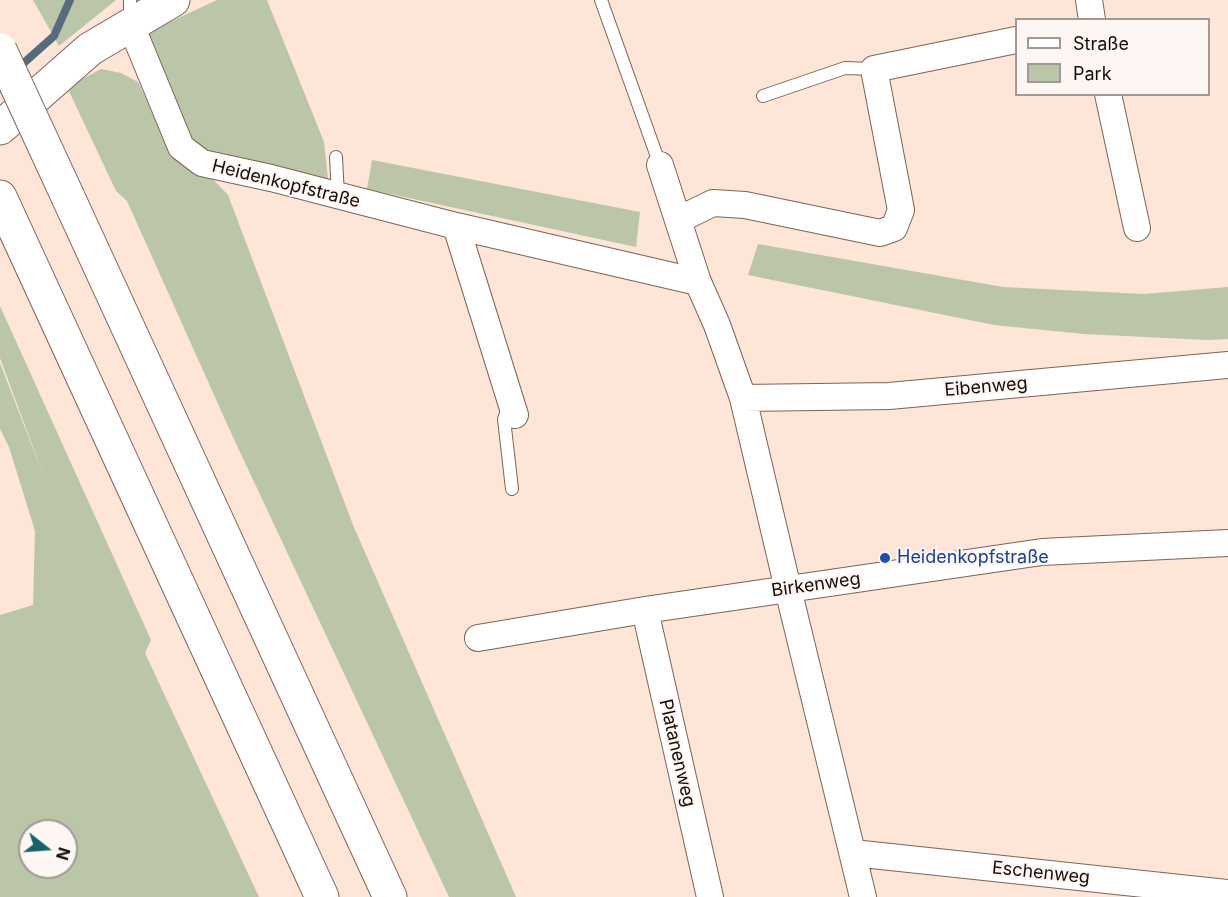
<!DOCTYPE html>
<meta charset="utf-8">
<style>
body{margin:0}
#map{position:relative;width:1228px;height:897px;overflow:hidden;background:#fde5d8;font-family:Inter,sans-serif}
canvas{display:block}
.legend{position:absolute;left:1015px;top:18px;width:195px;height:78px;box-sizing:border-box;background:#fdf6f3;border:2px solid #a19995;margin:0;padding:8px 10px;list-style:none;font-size:18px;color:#170d08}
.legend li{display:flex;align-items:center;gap:12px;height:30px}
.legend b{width:30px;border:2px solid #a19995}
.north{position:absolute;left:18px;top:819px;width:60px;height:60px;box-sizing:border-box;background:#fdf6f3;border:2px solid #a19995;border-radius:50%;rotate:107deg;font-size:16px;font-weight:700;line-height:24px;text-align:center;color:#170d08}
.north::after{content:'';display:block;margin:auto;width:21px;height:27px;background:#146369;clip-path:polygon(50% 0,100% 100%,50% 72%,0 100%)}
</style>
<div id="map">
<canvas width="1228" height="897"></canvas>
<ul class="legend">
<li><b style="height:8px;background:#fff"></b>Straße</li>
<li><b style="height:16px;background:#bac6a7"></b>Park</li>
</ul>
<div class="north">N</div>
</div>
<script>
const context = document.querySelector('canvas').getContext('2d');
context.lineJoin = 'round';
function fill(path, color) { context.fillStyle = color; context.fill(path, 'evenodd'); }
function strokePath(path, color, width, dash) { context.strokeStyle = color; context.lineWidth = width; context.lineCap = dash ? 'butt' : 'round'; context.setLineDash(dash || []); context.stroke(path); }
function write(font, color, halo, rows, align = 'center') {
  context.font = font + ' Inter,sans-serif'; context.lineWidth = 4.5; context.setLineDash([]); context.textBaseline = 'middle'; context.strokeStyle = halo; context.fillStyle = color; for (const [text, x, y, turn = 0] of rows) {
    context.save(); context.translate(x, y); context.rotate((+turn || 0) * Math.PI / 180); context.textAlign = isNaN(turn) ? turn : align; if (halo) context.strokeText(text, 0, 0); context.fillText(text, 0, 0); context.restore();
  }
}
const green = new Path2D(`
 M 33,0 L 116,0 L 59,46 Z
 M 217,0 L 267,0 L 324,142 L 328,179 L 269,164 L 206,154 L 187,141 L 146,33 Z
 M 101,69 L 121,73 L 138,82 L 174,158 L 184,167 L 208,174 L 228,195 L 353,525 L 516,897 L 449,897 L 232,435 L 127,201 L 116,191 L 67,87 Z
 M 372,160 L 640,212 L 636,247 L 367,189 Z
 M 758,244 L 1003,287 L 1144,294 L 1228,287 L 1228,339 L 1208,340 L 1084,334 L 994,325 L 748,275 Z
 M 0,306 L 151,640 L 145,653 L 259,897 L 0,897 L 0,615 L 33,605 L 35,531 L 9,447 L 0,429 L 0,363 L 45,480 L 0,358 ZM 30,831 L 66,831 L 66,867 L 30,867 Z`);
const stream = new Path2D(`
 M 17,69 L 54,36 L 70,0`);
const lane = new Path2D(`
 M 130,0 L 130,23
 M 601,0 L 660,165
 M 763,96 L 845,68 L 874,69
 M 336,157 L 338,196
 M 509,405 L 504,419 L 512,489`);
const street = new Path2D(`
 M 1089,0 L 1092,20
 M 130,23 L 181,147 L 202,163 L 271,178 L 456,226 L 698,282 L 717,325 L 743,398 L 788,589 L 863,897
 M 1108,94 L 1137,228
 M 660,165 L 698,282
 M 678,220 L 713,203 L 745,205 L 880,233 L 894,228 L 901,210 L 874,69 L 1016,40
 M 456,226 L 515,415
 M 743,398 L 889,396 L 1228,365
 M 645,610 L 710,897
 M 478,638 L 645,610 L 1042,552 L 1228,543
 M 853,853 L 1228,893`);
const secondary = new Path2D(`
 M 0,128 L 90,49 L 173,0`);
const highway = new Path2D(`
 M 0,197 L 322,897
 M 68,197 L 390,897`);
const highwayBridge = new Path2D(`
 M 0,50 L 68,197`);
const markers = [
 [885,558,6,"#1a4fb4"]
];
const streetNames = [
 ["Heidenkopfstraße",286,184,14],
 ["Eibenweg",986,387,-5],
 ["Birkenweg",816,585,-8],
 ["Platanenweg",677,753,77],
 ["Eschenweg",1041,873,6]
];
const transitNames = [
 ["Heidenkopfstraße",897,558]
];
fill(green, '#bac6a7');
strokePath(stream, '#566c7d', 8);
strokePath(lane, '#7e6356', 14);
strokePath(street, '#7e6356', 28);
strokePath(secondary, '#7e6356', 35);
strokePath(highway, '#7e6356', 35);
strokePath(lane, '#fff', 12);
strokePath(street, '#fff', 26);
strokePath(secondary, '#fff', 33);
strokePath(highway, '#fff', 33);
strokePath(highwayBridge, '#7e6356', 35, []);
strokePath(highwayBridge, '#fff', 33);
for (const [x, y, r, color] of markers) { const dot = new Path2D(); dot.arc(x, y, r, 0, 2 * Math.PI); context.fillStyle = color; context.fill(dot); strokePath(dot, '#fdf6f3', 2); }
write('18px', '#170d08', '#fdf6f3', streetNames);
write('18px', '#164399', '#fdf6f3', transitNames, 'left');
</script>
